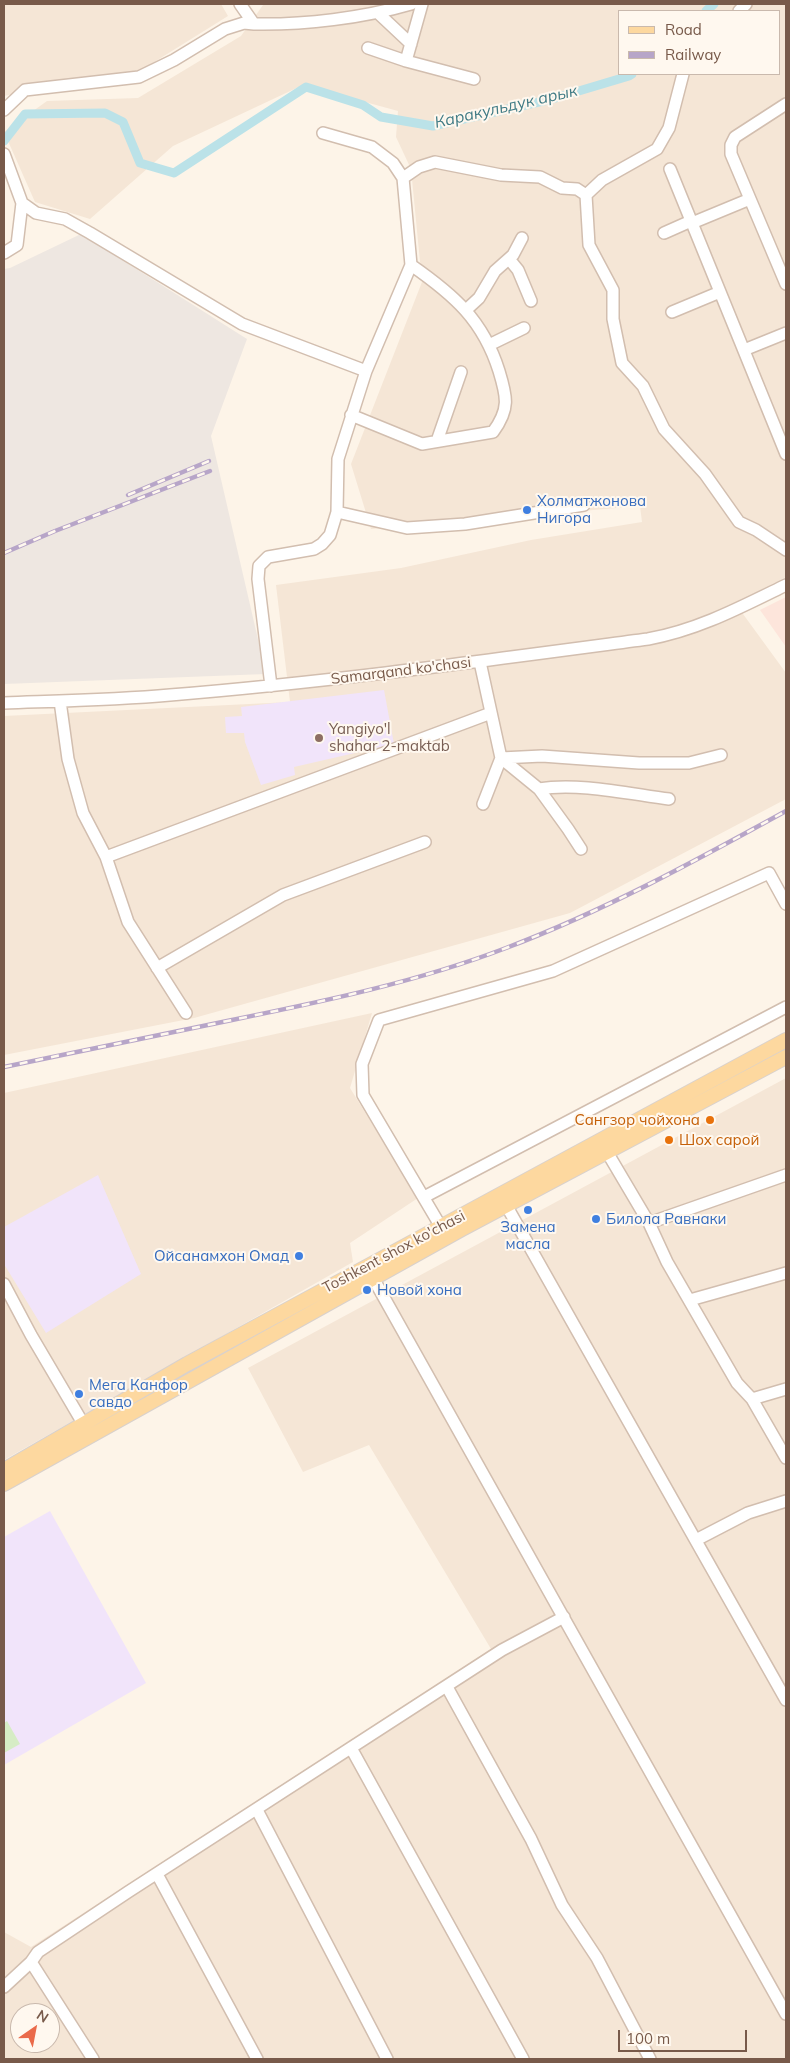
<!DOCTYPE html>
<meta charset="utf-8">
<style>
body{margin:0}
#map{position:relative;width:790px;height:2063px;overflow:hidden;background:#fdf4e8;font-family:Mulish,sans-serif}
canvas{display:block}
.frame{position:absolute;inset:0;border:5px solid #785a4a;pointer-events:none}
.legend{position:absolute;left:618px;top:10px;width:162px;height:65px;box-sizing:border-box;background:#fff8ef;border:1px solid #c9b9ad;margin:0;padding:6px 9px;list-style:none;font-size:15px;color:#785a4a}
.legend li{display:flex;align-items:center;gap:10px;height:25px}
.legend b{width:25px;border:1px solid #c9b9ad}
.north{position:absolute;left:10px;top:2003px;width:50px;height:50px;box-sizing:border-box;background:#fff8ef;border:1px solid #c9b9ad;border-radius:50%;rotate:33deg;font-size:14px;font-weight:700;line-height:20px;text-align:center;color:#785a4a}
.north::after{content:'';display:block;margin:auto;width:18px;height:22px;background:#ea6a4a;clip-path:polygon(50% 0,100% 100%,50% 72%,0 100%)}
.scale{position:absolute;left:618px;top:2030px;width:129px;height:22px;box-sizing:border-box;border:2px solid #785a4a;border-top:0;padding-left:6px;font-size:15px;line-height:18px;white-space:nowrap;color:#785a4a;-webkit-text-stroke:4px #fff8ef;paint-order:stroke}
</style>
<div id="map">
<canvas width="790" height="2063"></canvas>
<div class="frame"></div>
<ul class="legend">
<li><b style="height:6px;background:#fdd89f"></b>Road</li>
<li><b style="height:6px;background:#b7a5c8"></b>Railway</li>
</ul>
<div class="north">N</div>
<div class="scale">100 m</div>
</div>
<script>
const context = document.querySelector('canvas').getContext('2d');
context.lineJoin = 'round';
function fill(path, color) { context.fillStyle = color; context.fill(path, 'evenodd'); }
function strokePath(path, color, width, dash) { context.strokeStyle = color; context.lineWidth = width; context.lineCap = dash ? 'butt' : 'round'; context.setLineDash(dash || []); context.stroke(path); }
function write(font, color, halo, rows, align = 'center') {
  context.font = font + ' Mulish,sans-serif'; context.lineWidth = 4; context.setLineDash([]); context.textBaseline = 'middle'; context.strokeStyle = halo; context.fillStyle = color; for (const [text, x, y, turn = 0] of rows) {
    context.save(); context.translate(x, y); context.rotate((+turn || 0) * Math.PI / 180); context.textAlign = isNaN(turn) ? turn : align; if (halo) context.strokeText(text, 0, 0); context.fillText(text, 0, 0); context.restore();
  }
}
const residential = new Path2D(`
 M 4,4 L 221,4 L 228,16 L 143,69 L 4,96 Z
 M 262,4 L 786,4 L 786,577 L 735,603 L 786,673 L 786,799 L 570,913 L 194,1018 L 4,1055 L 4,716 L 290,702 L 276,585 L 401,568 L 531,540 L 642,522 L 640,506 L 371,529 L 351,464 L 422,282 L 411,169 L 396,137 L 398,111 L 303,85 L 173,146 L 90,219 L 35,202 L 4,132 L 47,101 L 138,98 L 241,36 L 263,5 ZM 619,11 L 779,11 L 779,74 L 619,74 Z
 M 372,1013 L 350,1088 L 418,1198 L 350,1243 L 353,1262 L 4,1460 L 4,1093 Z
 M 786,1078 L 786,2059 L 4,2059 L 4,1932 L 31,1947 L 491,1649 L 369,1445 L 303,1472 L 248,1368 ZM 20,2013 L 50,2013 L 50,2043 L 20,2043 Z`);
const commercial = new Path2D(`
 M 786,597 L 786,647 L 760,610 Z`);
const industrial = new Path2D(`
 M 81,234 L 247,339 L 211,436 L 266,674 L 4,684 L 4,269 L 10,268 Z`);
const education = new Path2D(`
 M 384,690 L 394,744 L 294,767 L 295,775 L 261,785 L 245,742 L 244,733 L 226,733 L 225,717 L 242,716 L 241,707 Z
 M 98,1175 L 141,1274 L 46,1333 L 4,1264 L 4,1227 Z
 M 50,1511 L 146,1683 L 4,1765 L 4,1537 Z`);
const green = new Path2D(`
 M 7,1721 L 20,1744 L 4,1753 L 4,1723 Z`);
const canal = new Path2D(`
 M 706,11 L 714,4
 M 4,141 L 25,114 L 105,113 L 123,122 L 140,163 L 174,173 L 306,87 L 363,105 L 381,117 L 433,126 L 552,99 L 629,76 L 632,74`);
const minor = new Path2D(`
 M 240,4 L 254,24 C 304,25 363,18 411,4
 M 739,11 L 746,4
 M 378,13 L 411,44
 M 368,48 L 406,61 L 474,79
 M 406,61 L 422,4
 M 683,74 L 669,128 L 657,149 L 602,180 L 586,195 L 589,245 L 613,290 L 613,319 L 622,363 L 643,386 L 664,429 L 705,474 L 739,522 L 756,530 L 786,550
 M 786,104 L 735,137 L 731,145 L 731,154 L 786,284
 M 4,110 L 25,90 L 139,77 L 174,60 L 225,29 L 244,23 L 254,24
 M 4,154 L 22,203 L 17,245 L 4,253
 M 670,169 L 786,454
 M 403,178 L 419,167 L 435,162 L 501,175 L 540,177 L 562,188 L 577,189 L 586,195
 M 22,203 L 36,213 L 65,219 L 90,233 L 242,324 L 366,371
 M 692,223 L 750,199
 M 664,233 L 691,221
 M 509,259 L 518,270 L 531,301
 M 466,310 L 479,298 L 495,271 L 513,255 L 522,238
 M 672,312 L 720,292
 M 489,345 L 524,328
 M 744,350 L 786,333
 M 351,415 L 422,444 L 493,432 C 510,409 507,397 499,371 C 483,320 454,295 411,265
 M 437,441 L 461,372
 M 337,512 L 407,528 L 465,524 L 584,505
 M 480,662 L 501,758 L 483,804
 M 271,686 L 258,579 L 259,566 L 268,557 L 314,549 L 322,544 L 330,535 L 337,512 L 338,459 L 366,371 L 411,265 L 403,178 L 393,163 L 372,147 L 323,133
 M 60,701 L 68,759 L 83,813 L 106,857 L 128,922 L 186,1013
 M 4,703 C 59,701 115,700 170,695 C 330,682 489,660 648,639 C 698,630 741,607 786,585
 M 501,758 L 542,756 L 639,763 L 689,763 L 721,755
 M 501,758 L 539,789 L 568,829 L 581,849
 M 539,789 C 577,782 630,794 669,799
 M 106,857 L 491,713
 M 157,968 L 283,895 L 425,842
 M 607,1152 L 649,1223 L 667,1262 L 737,1383 L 752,1399 L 786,1458
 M 424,1197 L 786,1007
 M 506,1205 L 786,1700
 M 649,1223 L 786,1175
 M 441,1227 L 363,1095 L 362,1064 L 379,1020 L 553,971 L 769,873 L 786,904
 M 373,1278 L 786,2014
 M 4,1284 L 31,1335 L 84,1425
 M 690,1300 L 786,1273
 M 752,1399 L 786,1389
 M 696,1540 L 748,1513 L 786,1501
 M 447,1687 L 531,1839 L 562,1905 L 597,1958 L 650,2059
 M 351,1748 L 523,2059
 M 257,1810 L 387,2059
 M 157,1874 L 257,2059
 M 31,1962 L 93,2059
 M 4,1987 L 31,1962 L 38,1952 L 128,1892 L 502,1650 L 564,1617`);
const major = new Path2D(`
 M 4,1470 L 187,1364 L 786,1040
 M 4,1484 L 462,1229 L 786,1057`);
const rail = new Path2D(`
 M 128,495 L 209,461
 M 4,553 L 55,531 L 210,471
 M 4,1067 C 80,1051 156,1036 232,1020 C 325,1001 417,982 506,948 C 604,911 695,861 786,811`);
const markers = [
 [527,510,5,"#3f7fe0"],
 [319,738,5,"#8d6e63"],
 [710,1120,5,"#e8710a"],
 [669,1140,5,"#e8710a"],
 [528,1210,5,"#3f7fe0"],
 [596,1219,5,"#3f7fe0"],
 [299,1256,5,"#3f7fe0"],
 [367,1290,5,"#3f7fe0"],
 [79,1394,5,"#3f7fe0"]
];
const shopNames = [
 ["Холматжонова",537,501],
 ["Нигора",537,518],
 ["Билола Равнаки",606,1219],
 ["Замена",528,1227,"center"],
 ["масла",528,1244,"center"],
 ["Ойсанамхон Омад",289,1256,"right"],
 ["Новой хона",377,1290],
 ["Мега Канфор",89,1385],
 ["савдо",89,1402]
];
const streetNames = [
 ["Samarqand ko'chasi",401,671,-7],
 ["Toshkent shox ko'chasi",394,1252,-28]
];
const educationNames = [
 ["Yangiyo'l",329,729],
 ["shahar 2-maktab",329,746]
];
const foodNames = [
 ["Сангзор чойхона",700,1120],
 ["Шох сарой",679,1140,"left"]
];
const waterNames = [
 ["Каракульдук арык",506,107,-13]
];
fill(residential, '#f5e6d6');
fill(commercial, '#fde5db');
fill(industrial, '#eee7e1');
fill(education, '#f1e4fa');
fill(green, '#d6ecc5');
strokePath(canal, '#bbe2e8', 9);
strokePath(minor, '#d2beaf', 14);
strokePath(major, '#d9d1cc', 16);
strokePath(minor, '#fff', 11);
strokePath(major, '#fdd89f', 14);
strokePath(rail, '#b7a5c8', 4.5);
strokePath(rail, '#fff8ef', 2.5, [8]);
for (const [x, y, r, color] of markers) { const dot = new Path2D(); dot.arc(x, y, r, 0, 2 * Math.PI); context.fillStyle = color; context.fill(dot); strokePath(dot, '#fff8ef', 2); }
write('15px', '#366cbe', '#fff8ef', shopNames, 'left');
write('15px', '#785a4a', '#fff8ef', streetNames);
write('15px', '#785e54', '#fff8ef', educationNames, 'left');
write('15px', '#c56008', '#fff8ef', foodNames, 'right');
write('italic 16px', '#407b85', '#fff8ef', waterNames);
</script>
